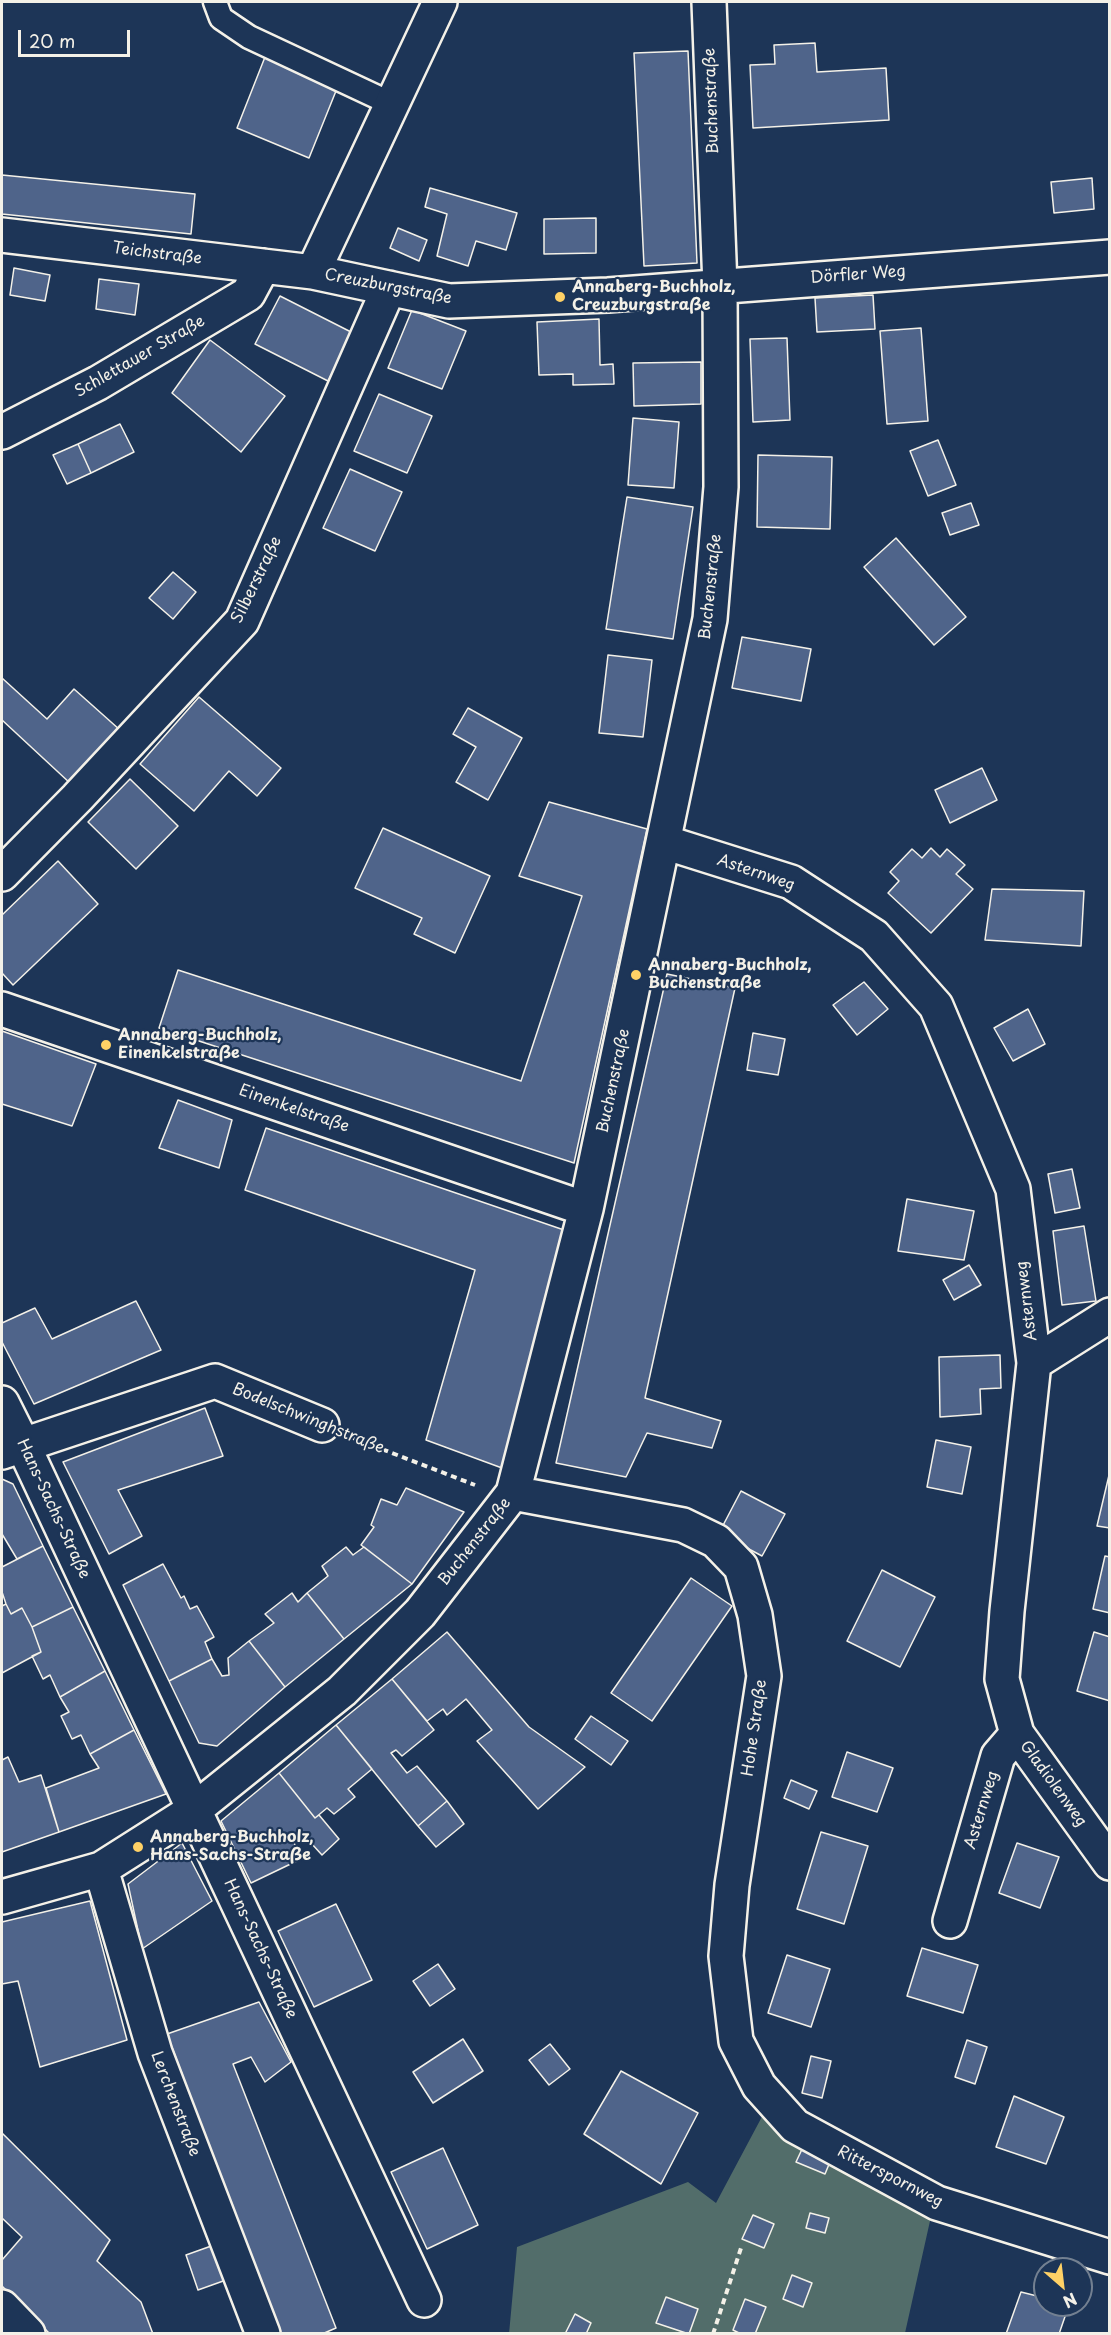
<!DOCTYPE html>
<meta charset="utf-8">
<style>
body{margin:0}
#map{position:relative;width:1111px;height:2335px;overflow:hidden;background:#1d3557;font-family:"Playpen Sans",sans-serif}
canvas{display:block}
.frame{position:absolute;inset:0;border:3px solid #f4f1e8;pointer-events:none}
.north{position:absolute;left:1033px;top:2257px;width:60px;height:60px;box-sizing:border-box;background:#1d3557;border:2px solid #738091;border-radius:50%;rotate:152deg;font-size:16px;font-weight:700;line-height:24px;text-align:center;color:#f4f1e8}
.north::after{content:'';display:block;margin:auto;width:21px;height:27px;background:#ffd166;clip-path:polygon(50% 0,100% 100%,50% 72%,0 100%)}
.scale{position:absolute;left:18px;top:30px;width:112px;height:27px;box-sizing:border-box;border:3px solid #f4f1e8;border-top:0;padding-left:8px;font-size:18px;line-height:21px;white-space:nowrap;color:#f4f1e8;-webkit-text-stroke:4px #1d3557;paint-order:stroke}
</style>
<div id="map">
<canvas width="1111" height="2335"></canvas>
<div class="frame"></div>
<div class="north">N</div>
<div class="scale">20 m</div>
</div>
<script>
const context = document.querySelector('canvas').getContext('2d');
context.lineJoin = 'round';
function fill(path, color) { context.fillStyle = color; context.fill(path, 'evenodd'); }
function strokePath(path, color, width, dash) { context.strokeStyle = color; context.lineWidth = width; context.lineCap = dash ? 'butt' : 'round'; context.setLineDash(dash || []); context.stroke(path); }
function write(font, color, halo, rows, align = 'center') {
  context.font = font + ' "Playpen Sans",sans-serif'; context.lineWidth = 4.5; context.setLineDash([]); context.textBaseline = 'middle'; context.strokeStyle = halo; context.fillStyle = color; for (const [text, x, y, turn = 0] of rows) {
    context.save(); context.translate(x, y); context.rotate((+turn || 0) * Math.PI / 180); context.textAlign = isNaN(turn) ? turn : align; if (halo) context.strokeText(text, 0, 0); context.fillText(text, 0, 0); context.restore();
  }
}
const green = new Path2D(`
 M 765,2111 L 932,2212 L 905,2333 L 509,2334 L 517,2247 L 688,2182 L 716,2203 Z`);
const building = new Path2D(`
 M 815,43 L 817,72 L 886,68 L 889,120 L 753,128 L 750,65 L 775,64 L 774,45 Z
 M 688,51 L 697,263 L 644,266 L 634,53 Z
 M 265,57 L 338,86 L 309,158 L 237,128 Z
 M 2,175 L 195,194 L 191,234 L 2,214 Z
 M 1092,178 L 1094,209 L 1054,213 L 1051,182 Z
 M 430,188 L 517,213 L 506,250 L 476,241 L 468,266 L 437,256 L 447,214 L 425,207 Z
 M 596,218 L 596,253 L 544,254 L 544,219 Z
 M 398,228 L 427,240 L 419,261 L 390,248 Z
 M 14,268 L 50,275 L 45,301 L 10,295 Z
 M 99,279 L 139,284 L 135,315 L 96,309 Z
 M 873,295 L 875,329 L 817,332 L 815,298 Z
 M 280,296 L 353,333 L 328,381 L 255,344 Z
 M 412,310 L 466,331 L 442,389 L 388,368 Z
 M 599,319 L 600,365 L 613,364 L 614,384 L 573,385 L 573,374 L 539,375 L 537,322 Z
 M 921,328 L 928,421 L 887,424 L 880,331 Z
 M 787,338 L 790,420 L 753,422 L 750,339 Z
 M 210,340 L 285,396 L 241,452 L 172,393 Z
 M 701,362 L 701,404 L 634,406 L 633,363 Z
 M 379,394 L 432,416 L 407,473 L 354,451 Z
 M 633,418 L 679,422 L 674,488 L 628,485 Z
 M 120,424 L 134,452 L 91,473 L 78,444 Z
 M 938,440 L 956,485 L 928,496 L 910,451 Z
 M 78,444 L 91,473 L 67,484 L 53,455 Z
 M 758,455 L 832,457 L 830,529 L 757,527 Z
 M 350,469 L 402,492 L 375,551 L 323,528 Z
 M 627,497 L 693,507 L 673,639 L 606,629 Z
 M 971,503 L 979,525 L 950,535 L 942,513 Z
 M 896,538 L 966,617 L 934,645 L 864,567 Z
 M 173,572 L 196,592 L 173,619 L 149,598 Z
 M 742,637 L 811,649 L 801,701 L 732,688 Z
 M 608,655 L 652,660 L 643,737 L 599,733 Z
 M 2,678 L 47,719 L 74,689 L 120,730 L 71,784 L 2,720 Z
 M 199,697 L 281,768 L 257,796 L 229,771 L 194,811 L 140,764 Z
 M 468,708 L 522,738 L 488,800 L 456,782 L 476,747 L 453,734 Z
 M 982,768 L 997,800 L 950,823 L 935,790 Z
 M 130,779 L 178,826 L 136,869 L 88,822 Z
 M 549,802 L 647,829 L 574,1163 L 159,1028 L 178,970 L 521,1081 L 582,896 L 519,876 Z
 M 383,828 L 490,876 L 455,953 L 414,934 L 422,918 L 355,888 Z
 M 931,848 L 940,857 L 947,849 L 965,865 L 956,874 L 973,889 L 931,933 L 888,893 L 899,881 L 890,872 L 912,849 L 922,858 Z
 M 58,861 L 98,904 L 13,985 L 2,973 L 2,915 Z
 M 992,889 L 1084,891 L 1081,946 L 985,940 Z
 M 667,974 L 735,988 L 645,1398 L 721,1421 L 712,1448 L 647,1433 L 626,1477 L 556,1463 Z
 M 864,982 L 888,1009 L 857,1035 L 833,1005 Z
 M 1028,1009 L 1045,1044 L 1013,1061 L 994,1028 Z
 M 2,1031 L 96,1064 L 72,1126 L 2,1104 Z
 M 753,1033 L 785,1039 L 778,1075 L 747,1070 Z
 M 178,1100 L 232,1120 L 219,1168 L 159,1148 Z
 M 266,1128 L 564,1230 L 502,1468 L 426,1440 L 475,1270 L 245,1190 Z
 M 1072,1169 L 1080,1208 L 1055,1213 L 1048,1174 Z
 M 907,1199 L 974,1211 L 964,1260 L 898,1251 Z
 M 1084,1226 L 1096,1301 L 1062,1305 L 1053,1231 Z
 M 969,1265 L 981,1285 L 954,1300 L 943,1280 Z
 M 136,1301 L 161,1350 L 34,1404 L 2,1342 L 2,1323 L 35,1308 L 52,1339 Z
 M 1000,1355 L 1001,1388 L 980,1389 L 981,1414 L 940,1417 L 939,1357 Z
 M 205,1408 L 223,1456 L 118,1490 L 142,1536 L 109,1554 L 63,1462 Z
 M 936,1440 L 971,1447 L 962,1494 L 927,1487 Z
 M 1110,1471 L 1110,1528 L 1097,1526 Z
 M 2,1479 L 13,1484 L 43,1546 L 17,1559 L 2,1534 Z
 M 406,1488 L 464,1512 L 412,1584 L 361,1545 L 374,1527 L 371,1525 L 381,1499 L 397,1505 Z
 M 741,1491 L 785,1514 L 762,1556 L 719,1533 Z
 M 43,1546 L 73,1607 L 32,1627 L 22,1608 L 11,1614 L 6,1604 L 2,1592 L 2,1567 Z
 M 346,1547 L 353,1555 L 364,1547 L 412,1584 L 344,1639 L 307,1593 L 328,1576 L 322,1566 Z
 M 1105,1556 L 1110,1557 L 1110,1613 L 1093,1609 Z
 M 163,1564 L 181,1598 L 184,1596 L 190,1609 L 197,1606 L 214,1637 L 205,1642 L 212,1659 L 169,1681 L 123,1585 Z
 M 882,1570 L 935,1597 L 900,1667 L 847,1641 Z
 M 691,1578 L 732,1606 L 652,1721 L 611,1693 Z
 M 292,1593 L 298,1602 L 307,1593 L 344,1639 L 285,1687 L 249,1641 L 274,1623 L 265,1614 Z
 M 6,1604 L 11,1614 L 22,1608 L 32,1627 L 41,1652 L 2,1673 L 2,1606 Z
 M 73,1607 L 105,1671 L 60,1697 L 50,1675 L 43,1679 L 32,1656 L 41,1652 L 32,1627 Z
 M 447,1632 L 529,1727 L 585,1767 L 538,1809 L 477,1741 L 492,1730 L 466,1699 L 447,1715 L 443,1709 L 427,1721 L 392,1679 Z
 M 1094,1632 L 1110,1637 L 1110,1701 L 1077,1691 Z
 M 249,1641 L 285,1687 L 217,1746 L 199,1743 L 169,1681 L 212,1659 L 222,1676 L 229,1675 L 228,1658 Z
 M 105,1671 L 134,1730 L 90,1754 L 81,1735 L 72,1739 L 61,1716 L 69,1712 L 60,1697 Z
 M 392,1679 L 434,1730 L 402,1756 L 396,1750 L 391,1753 L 407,1773 L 417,1766 L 447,1801 L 418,1826 L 336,1725 Z
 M 591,1716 L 628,1741 L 611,1765 L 575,1739 Z
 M 336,1725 L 372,1769 L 348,1789 L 355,1797 L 334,1814 L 327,1808 L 315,1818 L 279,1773 Z
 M 134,1730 L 166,1794 L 59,1832 L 46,1788 L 99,1768 L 90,1754 Z
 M 847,1752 L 893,1768 L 877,1812 L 832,1797 Z
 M 8,1757 L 19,1782 L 41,1775 L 59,1832 L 2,1852 L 2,1760 Z
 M 279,1773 L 315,1818 L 319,1815 L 339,1839 L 322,1855 L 300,1831 L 292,1838 L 301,1859 L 251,1883 L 221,1821 Z
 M 791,1780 L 817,1791 L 809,1809 L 784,1798 Z
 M 447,1801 L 464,1824 L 436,1847 L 418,1826 Z
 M 821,1832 L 868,1846 L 844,1924 L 797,1909 Z
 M 182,1843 L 212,1901 L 142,1949 L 128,1884 Z
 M 1017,1843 L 1059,1857 L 1040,1908 L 999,1893 Z
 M 90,1901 L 127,2040 L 40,2067 L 18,1981 L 2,1984 L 2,1922 Z
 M 336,1904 L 372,1980 L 314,2007 L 278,1931 Z
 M 922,1948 L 978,1965 L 963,2013 L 907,1996 Z
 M 787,1955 L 830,1969 L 811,2027 L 768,2013 Z
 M 438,1964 L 455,1989 L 430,2006 L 413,1981 Z
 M 259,2002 L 291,2062 L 265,2082 L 251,2057 L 233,2064 L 336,2328 L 322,2334 L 279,2334 L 167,2034 Z
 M 463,2039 L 483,2071 L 433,2103 L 413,2072 Z
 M 967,2040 L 987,2047 L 975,2084 L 955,2077 Z
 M 550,2044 L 570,2069 L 549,2085 L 529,2060 Z
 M 811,2056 L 831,2061 L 822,2098 L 802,2093 Z
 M 621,2071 L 698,2113 L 661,2184 L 584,2134 Z
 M 1014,2096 L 1064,2117 L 1046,2164 L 996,2147 Z
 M 2,2133 L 110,2240 L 97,2261 L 141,2302 L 153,2334 L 50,2334 L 2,2286 L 2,2260 L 22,2237 L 2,2218 Z
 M 804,2145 L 832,2157 L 825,2174 L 796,2162 Z
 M 443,2148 L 478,2225 L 427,2249 L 391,2172 Z
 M 810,2213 L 829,2218 L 825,2233 L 806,2228 Z
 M 753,2215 L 774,2224 L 764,2248 L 742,2239 Z
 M 214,2245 L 226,2280 L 198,2290 L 186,2255 Z
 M 792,2275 L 812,2283 L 803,2307 L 783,2299 Z
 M 1021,2292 L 1045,2298 L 1045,2305 L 1069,2305 L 1059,2334 L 1006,2334 Z
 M 666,2297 L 698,2309 L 689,2334 L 656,2323 Z
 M 745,2299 L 766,2307 L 755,2334 L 741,2334 L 733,2330 Z
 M 575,2314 L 591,2323 L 586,2334 L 565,2334 Z`);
const path = new Path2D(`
 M 353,1438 L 475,1485
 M 713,2334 L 742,2245`);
const service = new Path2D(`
 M 215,2 L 221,18 L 249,37 L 392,104`);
const minor = new Path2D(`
 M 2,235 L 313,272 L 449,301 L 608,295 L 1110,257
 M 313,272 L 440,2
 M 2,432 L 98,383 L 248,294 L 263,266
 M 664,842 L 791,882 L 874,936 L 936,1006 L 1013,1189 L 1034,1363 L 1007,1611 L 1002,1679 L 1017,1734 L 1110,1863
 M 2,874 L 77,798 L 242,621 L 389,288
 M 2,1009 L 586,1209
 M 1034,1363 L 1110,1315
 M 2,1403 L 23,1445 L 424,2300
 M 2,1452 L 215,1381 L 322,1425
 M 513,1493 L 683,1525 L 716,1541 L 741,1567 L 755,1615 L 764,1676 L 732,1885 L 726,1956 L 736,2041 L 759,2086 L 795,2126 L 937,2203 L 1110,2257
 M 101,1869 L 155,2053 L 263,2334
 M 2,1897 L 101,1869 L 194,1810 L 342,1691 L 420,1613 L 513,1493 L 586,1209 L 710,619 L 721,487 L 720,286 L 709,2
 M 950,1921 L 998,1756 L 1017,1734
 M 2,2307 L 28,2334`);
const markers = [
 [560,297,6,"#ffd166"],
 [636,975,6,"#ffd166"],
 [106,1045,6,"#ffd166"],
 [138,1847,6,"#ffd166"]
];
const streetNames = [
 ["Buchenstraße",712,101,-92],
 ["Teichstraße",157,254,7],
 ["Dörfler Weg",858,275,-4],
 ["Creuzburgstraße",388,287,11],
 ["Schlettauer Straße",140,357,-30],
 ["Silberstraße",257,580,-64],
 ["Buchenstraße",711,587,-84],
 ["Asternweg",756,873,19],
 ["Buchenstraße",614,1081,-78],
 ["Einenkelstraße",294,1109,19],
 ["Asternweg",1027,1301,-97],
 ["Bodelschwinghstraße",308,1419,22],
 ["Hans-Sachs-Straße",53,1509,65],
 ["Buchenstraße",475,1542,-52],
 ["Hohe Straße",755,1728,-82],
 ["Gladiolenweg",1053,1784,54],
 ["Asternweg",982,1810,-73],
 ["Hans-Sachs-Straße",260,1949,65],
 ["Lerchenstraße",175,2104,69],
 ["Ritterspornweg",890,2177,27]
];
const poiNames = [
 ["Annaberg-Buchholz,",572,288],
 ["Creuzburgstraße",572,306],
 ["Annaberg-Buchholz,",648,966],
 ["Buchenstraße",648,984],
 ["Annaberg-Buchholz,",118,1036],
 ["Einenkelstraße",118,1054],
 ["Annaberg-Buchholz,",150,1838],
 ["Hans-Sachs-Straße",150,1856]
];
fill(green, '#526d6a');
fill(building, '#4f648a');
strokePath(building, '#f4f1e8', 1.5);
strokePath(service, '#f4f1e8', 27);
strokePath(minor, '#f4f1e8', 38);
strokePath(path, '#f4f1e8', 4, [6, 4.5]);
strokePath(service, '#1d3557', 22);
strokePath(minor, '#1d3557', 33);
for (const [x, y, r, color] of markers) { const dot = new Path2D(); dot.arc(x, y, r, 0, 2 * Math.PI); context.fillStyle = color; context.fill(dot); strokePath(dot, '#1d3557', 2); }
write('16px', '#f4f1e8', '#1d3557', streetNames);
write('bold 16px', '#f4f1e8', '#1d3557', poiNames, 'left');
</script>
